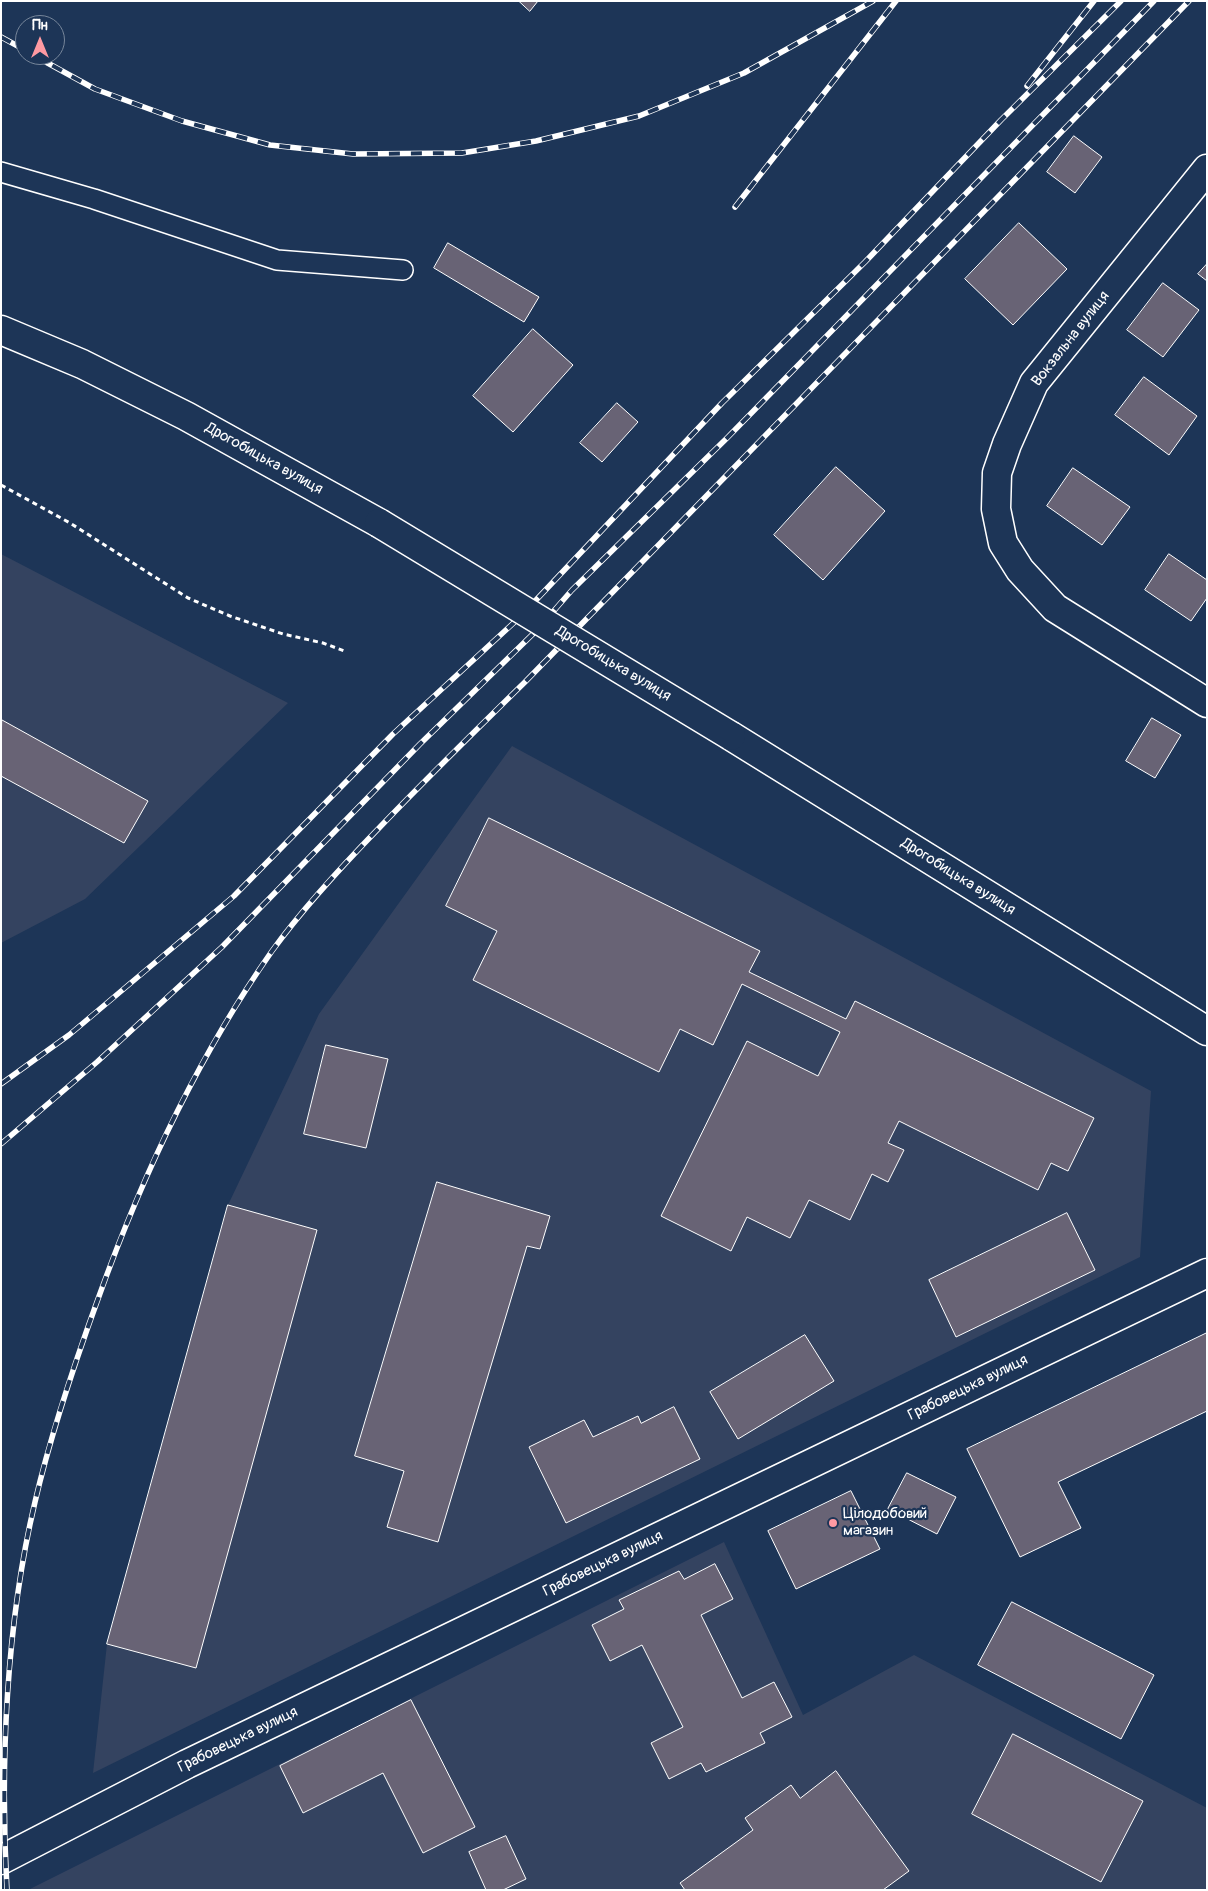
<!DOCTYPE html>
<meta charset="utf-8">
<style>
body{margin:0}
#map{position:relative;width:1208px;height:1891px;overflow:hidden;background:#1d3557;font-family:Pangolin,sans-serif}
canvas{display:block}
.frame{position:absolute;inset:0;border:2px solid #fff;pointer-events:none}
.north{position:absolute;left:15px;top:15px;width:50px;height:50px;box-sizing:border-box;background:#1d3557;border:1px solid #77869a;border-radius:50%;rotate:0deg;font-size:14px;font-weight:700;line-height:20px;text-align:center;color:#fff}
.north::after{content:'';display:block;margin:auto;width:18px;height:22px;background:#ff9aa2;clip-path:polygon(50% 0,100% 100%,50% 72%,0 100%)}
</style>
<div id="map">
<canvas width="1208" height="1891"></canvas>
<div class="frame"></div>
<div class="north">Пн</div>
</div>
<script>
const context = document.querySelector('canvas').getContext('2d');
context.lineJoin = 'round';
function fill(path, color) { context.fillStyle = color; context.fill(path, 'evenodd'); }
function strokePath(path, color, width, dash) { context.strokeStyle = color; context.lineWidth = width; context.lineCap = dash ? 'butt' : 'round'; context.setLineDash(dash || []); context.stroke(path); }
function write(font, color, halo, rows, align = 'center') {
  context.font = font + ' Pangolin,sans-serif'; context.lineWidth = 4.5; context.setLineDash([]); context.textBaseline = 'middle'; context.strokeStyle = halo; context.fillStyle = color; for (const [text, x, y, turn = 0] of rows) {
    context.save(); context.translate(x, y); context.rotate((+turn || 0) * Math.PI / 180); context.textAlign = isNaN(turn) ? turn : align; if (halo) context.strokeText(text, 0, 0); context.fillText(text, 0, 0); context.restore();
  }
}
const built = new Path2D(`
 M 1,554 L 288,703 L 85,899 L 1,943 Z
 M 512,746 L 1151,1091 L 1140,1257 L 93,1773 L 107,1644 L 228,1205 L 319,1014 Z
 M 724,1542 L 803,1715 L 914,1655 L 1207,1808 L 1207,1890 L 28,1890 Z`);
const building = new Path2D(`
 M 519,1 L 538,1 L 530,11 Z
 M 1074,136 L 1102,157 L 1075,193 L 1047,172 Z
 M 1019,223 L 1067,269 L 1013,325 L 965,279 Z
 M 448,243 L 539,297 L 524,322 L 434,268 Z
 M 1207,264 L 1207,281 L 1198,274 Z
 M 1163,283 L 1199,310 L 1163,357 L 1127,330 Z
 M 533,329 L 573,365 L 513,432 L 473,396 Z
 M 1144,377 L 1197,416 L 1169,455 L 1115,415 Z
 M 617,403 L 638,422 L 602,462 L 580,443 Z
 M 836,467 L 885,511 L 823,580 L 774,535 Z
 M 1073,468 L 1130,507 L 1102,545 L 1047,506 Z
 M 1169,554 L 1207,580 L 1207,598 L 1191,621 L 1145,590 Z
 M 1152,718 L 1181,735 L 1155,778 L 1126,761 Z
 M 2,720 L 148,801 L 124,843 L 1,776 Z
 M 489,818 L 760,951 L 749,972 L 846,1019 L 855,1001 L 1094,1118 L 1068,1171 L 1051,1163 L 1038,1190 L 899,1121 L 888,1143 L 904,1150 L 888,1182 L 872,1174 L 850,1220 L 809,1200 L 790,1238 L 747,1217 L 731,1251 L 661,1216 L 747,1041 L 818,1076 L 840,1032 L 742,984 L 713,1045 L 680,1029 L 659,1072 L 473,980 L 497,931 L 446,906 Z
 M 326,1045 L 388,1059 L 366,1148 L 304,1134 Z
 M 437,1182 L 550,1216 L 540,1249 L 527,1246 L 438,1542 L 387,1527 L 404,1471 L 355,1456 Z
 M 228,1205 L 317,1230 L 196,1668 L 107,1644 Z
 M 1067,1213 L 1095,1270 L 956,1337 L 929,1280 Z
 M 1207,1333 L 1207,1411 L 1058,1482 L 1081,1528 L 1020,1557 L 967,1449 Z
 M 805,1335 L 834,1381 L 738,1439 L 710,1392 Z
 M 674,1407 L 700,1459 L 566,1523 L 529,1447 L 584,1420 L 593,1437 L 638,1416 L 641,1423 Z
 M 907,1473 L 956,1497 L 937,1534 L 888,1509 Z
 M 851,1491 L 880,1549 L 796,1589 L 768,1531 Z
 M 715,1564 L 733,1599 L 701,1615 L 742,1698 L 774,1682 L 792,1717 L 760,1733 L 765,1743 L 706,1772 L 701,1763 L 669,1779 L 651,1743 L 683,1727 L 642,1645 L 610,1661 L 592,1625 L 624,1609 L 619,1600 L 679,1571 L 684,1579 Z
 M 1012,1602 L 1154,1675 L 1121,1739 L 978,1665 Z
 M 411,1700 L 475,1827 L 423,1853 L 383,1773 L 303,1813 L 280,1766 Z
 M 1013,1734 L 1143,1801 L 1101,1882 L 972,1814 Z
 M 836,1771 L 909,1871 L 883,1890 L 685,1890 L 680,1883 L 753,1830 L 745,1818 L 791,1785 L 800,1798 Z
 M 506,1836 L 526,1879 L 503,1890 L 486,1890 L 469,1852 Z`);
const path = new Path2D(`
 M 1,485 L 70,523 L 188,598 L 230,616 L 283,634 L 323,643 L 347,652`);
const service = new Path2D(`
 M 1,172 L 94,199 L 277,260 L 403,270`);
const tertiary = new Path2D(`
 M 1207,169 L 1034,383 L 1007,444 L 997,473 L 996,509 L 1003,543 L 1020,570 L 1055,608 L 1207,703
 M 1,1860 L 187,1764 L 1207,1273`);
const secondary = new Path2D(`
 M 1,330 L 82,364 L 186,416 L 379,523
 M 731,736 L 1207,1031`);
const rail = new Path2D(`
 M 1,37 L 25,50
 M 33,55 L 95,89 L 182,121 L 270,145 L 353,154 L 462,153 L 536,141 L 639,116 L 744,73 L 873,1
 M 1027,86 L 1094,1
 M 735,207 L 896,1
 M 1,1084 L 69,1035 L 234,896 L 393,734 L 520,617 L 722,403 L 865,262 L 1001,120 L 1121,1
 M 1,1144 L 97,1062 L 222,947 L 420,744 L 537,630 L 572,590 L 727,438 L 1154,1
 M 7,1890 C 0,1764 6,1624 35,1502 C 51,1433 74,1365 98,1299 C 142,1176 197,1058 272,951 C 304,907 342,866 380,827 C 427,778 476,730 525,682 L 1189,1`);
const secondaryBridge = new Path2D(`
 M 379,523 L 731,736`);
const markers = [
 [833,1523,5,"#ff9aa2"]
];
const streetNames = [
 ["Вокзальна вулиця",1071,339,-52],
 ["Дрогобицька вулиця",264,459,29],
 ["Дрогобицька вулиця",613,664,31],
 ["Дрогобицька вулиця",958,877,32],
 ["Грабовецька вулиця",968,1388,-26],
 ["Грабовецька вулиця",603,1564,-26],
 ["Грабовецька вулиця",238,1740,-26]
];
const poiNames = [
 ["Цілодобовий",843,1514],
 ["магазин",843,1531]
];
fill(built, '#344360');
fill(building, '#686375');
strokePath(building, '#fff', 1);
strokePath(service, '#fff', 22);
strokePath(tertiary, '#fff', 31);
strokePath(secondary, '#fff', 31);
strokePath(path, '#fff', 3, [5, 4]);
strokePath(service, '#1d3557', 19);
strokePath(tertiary, '#1d3557', 28);
strokePath(secondary, '#1d3557', 28);
strokePath(rail, '#fff', 5.5);
strokePath(rail, '#1d3557', 4, [11]);
strokePath(secondaryBridge, '#fff', 31, []);
strokePath(secondaryBridge, '#1d3557', 28);
for (const [x, y, r, color] of markers) { const dot = new Path2D(); dot.arc(x, y, r, 0, 2 * Math.PI); context.fillStyle = color; context.fill(dot); strokePath(dot, '#1d3557', 2); }
write('15px', '#fff', '#1d3557', streetNames);
write('15px', '#fff', '#1d3557', poiNames, 'left');
</script>
